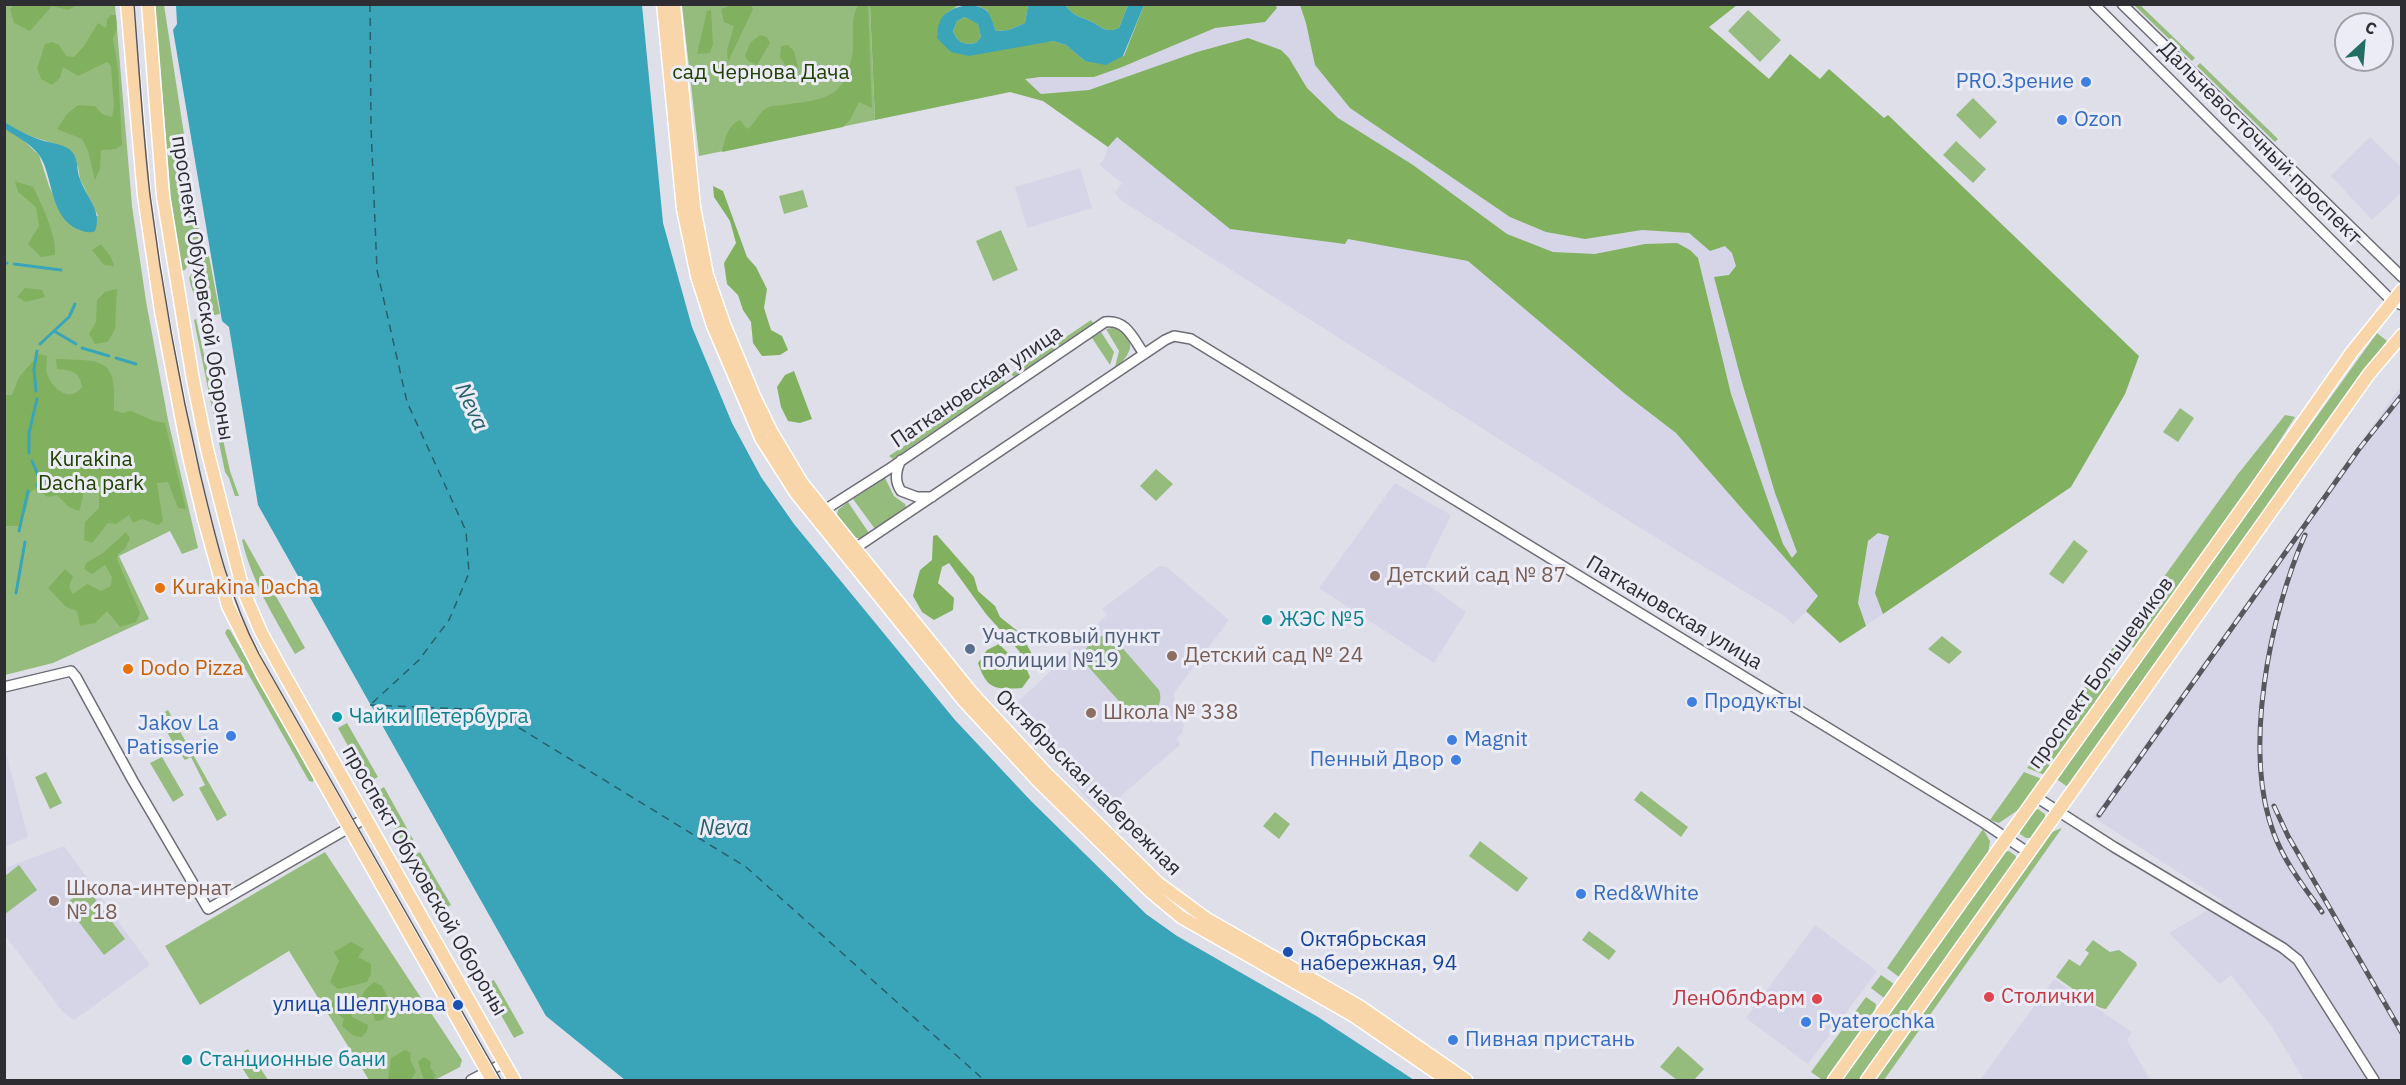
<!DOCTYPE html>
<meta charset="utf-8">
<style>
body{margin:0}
#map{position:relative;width:2406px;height:1085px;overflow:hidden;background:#dfdfea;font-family:"IBM Plex Sans",sans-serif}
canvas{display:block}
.frame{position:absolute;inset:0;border:6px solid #2e2e32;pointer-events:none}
.north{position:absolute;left:2334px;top:12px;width:60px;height:60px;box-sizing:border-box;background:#ececf7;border:2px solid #a0a0a8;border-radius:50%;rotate:26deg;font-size:16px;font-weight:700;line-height:24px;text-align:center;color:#2e2e32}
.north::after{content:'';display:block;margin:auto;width:21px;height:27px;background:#246d64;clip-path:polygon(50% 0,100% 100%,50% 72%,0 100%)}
</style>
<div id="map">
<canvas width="2406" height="1085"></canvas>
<div class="frame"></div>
<div class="north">С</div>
</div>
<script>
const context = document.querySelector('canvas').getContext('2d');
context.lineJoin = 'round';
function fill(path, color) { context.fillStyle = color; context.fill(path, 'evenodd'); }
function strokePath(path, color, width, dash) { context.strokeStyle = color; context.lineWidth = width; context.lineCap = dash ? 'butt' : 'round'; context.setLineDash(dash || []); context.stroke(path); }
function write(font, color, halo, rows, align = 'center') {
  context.font = font + ' "IBM Plex Sans",sans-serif'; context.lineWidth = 6; context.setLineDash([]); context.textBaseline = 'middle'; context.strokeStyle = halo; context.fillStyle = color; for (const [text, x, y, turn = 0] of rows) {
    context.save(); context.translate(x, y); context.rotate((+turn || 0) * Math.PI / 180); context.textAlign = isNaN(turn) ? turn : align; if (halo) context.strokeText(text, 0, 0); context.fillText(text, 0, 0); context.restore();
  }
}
const built = new Path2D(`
 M 870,5 L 1737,5 L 1709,27 L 1769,79 L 1790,54 L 1820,79 L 1829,69 L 1884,118 L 1888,115 L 2139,356 L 2125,394 L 2071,487 L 1840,643 L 1806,612 L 1793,624 L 1783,615 L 1629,521 L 1122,201 L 1115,193 L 1122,183 L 1099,165 L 1105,158 L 1108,147 L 1043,101 L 1010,92 L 875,120 Z
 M 2370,137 L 2402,168 L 2401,193 L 2372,220 L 2331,176 Z
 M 1080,168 L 1092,208 L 1027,228 L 1015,187 Z
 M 2401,386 L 2401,1080 L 2304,1080 L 2272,1027 L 2231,975 L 2220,984 L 2169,933 L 2223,901 L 2093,817 Z
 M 1395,483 L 1451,515 L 1420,579 L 1466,612 L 1434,663 L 1319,588 Z
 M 1162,566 L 1168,568 L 1229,620 L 1174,693 L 1174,715 L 1184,724 L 1182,733 L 1177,738 L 1180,745 L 1101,813 L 1007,711 L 1047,675 L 1061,658 L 1107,615 L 1102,609 L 1158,567 Z
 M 4,746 L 28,837 L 5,847 L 4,847 Z
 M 64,846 L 150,965 L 74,1020 L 63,1012 L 5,935 L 5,868 Z
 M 1815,925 L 1877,971 L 1808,1064 L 1746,1018 Z
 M 2054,979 L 2132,1032 L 2127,1040 L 2150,1080 L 1980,1080 Z`);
const green = new Path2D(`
 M 4,5 L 115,5 L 132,206 L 146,301 L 168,420 L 198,548 L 182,554 L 170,531 L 119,556 L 149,619 L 53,663 L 5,675 ZM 27,135 L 61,146 L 78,167 L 80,179 L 98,216 L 64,218 L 49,186 L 39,155 L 24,141 Z
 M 155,5 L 164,5 L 201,244 L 185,270 L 182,271 L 171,200 Z
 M 682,5 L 870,5 L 875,120 L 699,156 Z
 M 2134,5 L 2140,5 L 2195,58 L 2192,61 Z
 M 1748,10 L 1781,40 L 1760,62 L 1728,31 Z
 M 2200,63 L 2278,139 L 2275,142 L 2197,66 Z
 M 1973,98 L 1997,122 L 1980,139 L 1956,115 Z
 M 1956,141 L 1986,169 L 1973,183 L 1943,155 Z
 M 803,190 L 808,207 L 784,214 L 779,196 Z
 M 1001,230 L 1018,270 L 993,281 L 976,241 Z
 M 206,251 L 208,251 L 220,314 L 214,315 C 198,305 193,296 189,278 Z
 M 196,319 L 230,471 L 239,496 L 235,496 L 229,478 L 225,472 L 194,320 Z
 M 1091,320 L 1093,323 L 1014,377 L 1011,374 Z
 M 1112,328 C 1138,334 1134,355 1115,367 L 1119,351 L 1106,329 Z
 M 1101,332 L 1114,352 L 1110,365 L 1092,338 Z
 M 2377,333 L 2387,341 L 2362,372 L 2068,787 L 2056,779 Z
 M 1004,379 L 1005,383 L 893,459 L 889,456 Z
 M 2180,408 L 2194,418 L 2178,442 L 2163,432 Z
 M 2285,415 L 2295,417 L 2251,485 L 2134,648 L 2130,646 L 2110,674 L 2099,667 L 2238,474 Z
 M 1156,469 L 1173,484 L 1156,501 L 1140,486 Z
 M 885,478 L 894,496 L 905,504 L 906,507 L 875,529 L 853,499 Z
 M 848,502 L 869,533 L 861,538 L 852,538 L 836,519 L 838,510 Z
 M 244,539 L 305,648 L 295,654 C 274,617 252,582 242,540 Z
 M 2074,540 L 2088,551 L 2063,584 L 2049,574 Z
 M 227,629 L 230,630 L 314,778 L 313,782 L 309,781 L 225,633 Z
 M 1105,635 L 1112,636 L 1159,690 C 1165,707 1150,719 1134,718 L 1084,662 C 1082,648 1093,638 1105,635 Z
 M 1942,636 L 1962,652 L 1949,664 L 1928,649 Z
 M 2097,670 L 2113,681 L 2045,775 L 2027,768 Z
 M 168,710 L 227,815 L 217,821 L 199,788 L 205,785 L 191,757 L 185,760 L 179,752 L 185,749 L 183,745 L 176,748 L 158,716 Z
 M 347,723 L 378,777 L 368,782 L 338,728 Z
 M 162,757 L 184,795 L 173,802 L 150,763 Z
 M 46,772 L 62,803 L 50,809 L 35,777 Z
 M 2024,772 L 2042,779 L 2021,808 L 1999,823 L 1990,820 Z
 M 384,787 L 414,841 L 405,846 L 374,793 Z
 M 1641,791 L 1688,827 L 1681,837 L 1634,800 Z
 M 2038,809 L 2045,814 L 2045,819 L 2031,838 L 2026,838 L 2020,834 C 2020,826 2030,812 2038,809 Z
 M 1275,812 L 1290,824 L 1279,839 L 1263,826 Z
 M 2062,828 L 1884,1080 L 1876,1080 L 2052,832 Z
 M 1983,829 L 1990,841 L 1988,854 L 1899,977 L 1887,968 Z
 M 1480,841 L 1528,878 L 1517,892 L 1469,856 Z
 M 2009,851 L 2016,856 L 2016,861 L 1860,1080 L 1841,1080 L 2004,852 Z
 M 325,852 L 462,1060 L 460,1067 L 435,1080 L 369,1080 L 289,951 L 200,1005 L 165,946 Z
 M 420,852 L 451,905 L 441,911 L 411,857 Z
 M 19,865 L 37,890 L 5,914 L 5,876 Z
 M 87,888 L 125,939 L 104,955 L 65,904 Z
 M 1589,931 L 1616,951 L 1609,960 L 1582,940 Z
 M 2093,940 L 2110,952 L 2119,950 L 2136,962 L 2137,965 L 2106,1009 C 2097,1008 2084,999 2083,991 L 2080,994 L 2056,977 L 2069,959 L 2080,966 L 2089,953 L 2085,950 Z
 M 1881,975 L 1894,984 L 1884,998 L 1871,988 Z
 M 494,980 L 524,1033 L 514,1038 L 484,985 Z
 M 1866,997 L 1876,1004 L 1875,1011 L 1827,1079 L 1821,1079 L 1811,1072 Z
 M 1678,1046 L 1704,1069 L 1694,1080 L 1677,1080 L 1660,1067 Z
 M 248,1049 L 268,1080 L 250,1080 L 235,1057 Z`);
const forest = new Path2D(`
 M 14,5 L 14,4 L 78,5 L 68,10 L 52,6 L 30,31 L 14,23 L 10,9 Z
 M 751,5 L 753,9 L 728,62 L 727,50 L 734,26 L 724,22 L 721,9 L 733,5 Z
 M 858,5 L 868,5 L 872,108 L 859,102 L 850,120 L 843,127 L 722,152 C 725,139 727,126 740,120 L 747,129 C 756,124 759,110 769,107 C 773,105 778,106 783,105 C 813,100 840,102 849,68 C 850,62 853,55 853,50 C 854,33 850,21 858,5 Z
 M 870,5 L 959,5 L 946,13 L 951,52 L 1053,41 L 1066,45 L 1085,61 L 1124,56 L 1144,5 L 1275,5 L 1277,8 L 1265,22 L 1215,28 L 1122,67 L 1094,77 L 1040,77 L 1025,79 L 1041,94 L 1089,90 L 1197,52 L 1248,38 L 1281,50 L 1289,58 L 1307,88 L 1338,118 L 1413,165 L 1507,234 L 1553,252 L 1595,254 L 1645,244 L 1677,243 L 1690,250 L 1698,258 L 1731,394 L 1783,544 L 1792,558 L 1797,552 L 1775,493 L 1741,379 L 1714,277 L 1729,275 L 1736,266 L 1732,253 L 1725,246 L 1710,251 L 1689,233 L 1642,230 L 1585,239 L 1546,232 L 1510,217 L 1350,108 L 1315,65 L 1306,23 L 1300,5 L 1737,5 L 1709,27 L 1769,79 L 1790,54 L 1820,79 L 1829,69 L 1884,118 L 1888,115 L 2139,356 L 2125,394 L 2071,487 L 1883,614 L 1875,593 L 1889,536 L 1878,533 L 1868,541 L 1858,603 L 1866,626 L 1840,643 L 1806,611 L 1818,596 L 1676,433 L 1624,393 L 1468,261 L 1348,239 L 1345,244 L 1230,229 L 1117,137 L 1108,147 L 1043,101 L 1010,92 L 875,120 Z
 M 976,5 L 1028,5 L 1025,23 L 1009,30 L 996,31 L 987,10 Z
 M 1065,5 L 1128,5 L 1119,28 C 1106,33 1103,28 1092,22 C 1081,17 1073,16 1065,5 Z
 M 711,10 L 713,44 L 710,53 L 697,54 L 707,11 Z
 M 111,15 L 116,15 L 117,29 L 113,38 L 118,69 L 122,145 L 116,149 L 101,150 L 100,169 L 95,180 L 88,151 L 82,139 L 57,129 L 67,114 L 78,105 L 95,106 L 102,114 L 112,117 L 114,107 L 111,66 L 107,62 L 78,76 L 63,67 L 60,78 L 52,85 L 41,79 L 37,68 L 45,44 L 52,42 L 59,45 L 66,56 L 74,57 L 84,46 L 98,23 L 106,28 L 107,19 Z
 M 965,17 L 978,23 L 981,37 L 976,43 C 963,45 958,43 953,31 L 957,21 Z
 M 760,35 L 767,37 L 770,43 L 757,65 L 748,61 L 745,56 L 750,43 Z
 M 788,45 L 794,51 L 798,67 L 790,70 L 780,58 L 781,46 Z
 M 15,181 L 33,187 C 42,204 57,237 55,255 L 41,257 L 28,244 L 39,226 L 36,207 L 18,192 Z
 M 713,186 L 723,191 L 747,257 L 756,267 L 767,289 L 764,308 L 771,330 L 782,336 L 788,350 L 780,355 L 762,356 L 753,343 L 751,322 L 743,310 L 738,295 L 727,284 L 724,263 L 736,243 L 730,221 L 714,197 Z
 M 101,244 L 111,257 L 114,266 L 104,265 L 92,250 Z
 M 25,288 L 42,290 L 45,297 L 26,302 L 17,297 Z
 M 117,289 L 115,329 L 108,342 L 95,344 L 89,334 L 96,322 L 97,300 L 105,292 Z
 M 39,354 L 47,356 C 47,362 45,371 48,376 C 54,391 71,402 82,387 C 80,372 72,370 57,369 L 56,359 C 102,361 117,356 114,410 L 122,413 L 131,411 L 154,421 L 165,423 L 186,509 L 178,508 L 168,482 L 157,483 L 163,521 L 158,525 L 142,519 L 133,523 L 129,515 L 116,524 L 108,523 L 92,543 L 84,540 L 85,522 L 99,508 L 99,489 L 90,474 C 83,485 84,499 79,511 L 69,507 L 57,495 L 48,497 L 34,489 L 30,493 L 26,510 L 19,526 L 5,526 L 5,395 L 12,395 L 19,377 Z
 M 794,371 L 812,419 L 800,423 L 788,421 L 781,407 L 777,387 L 785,375 Z
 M 126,532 L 130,538 L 125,549 L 118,554 L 117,559 L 140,613 L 136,622 L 120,627 L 107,611 L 95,623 L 80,626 L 77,611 L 66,607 L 48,588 L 65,569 L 73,576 L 69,587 L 73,594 L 87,584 L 101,591 L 111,586 L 112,577 L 105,565 L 92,574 L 84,569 L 86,563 L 103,553 Z
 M 937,535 L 974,577 L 978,591 L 995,606 L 1000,617 L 1020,633 L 1032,654 L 1023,661 L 1030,677 L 1022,688 C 994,690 987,689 978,663 L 987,650 L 999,644 L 1014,659 L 1020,652 L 986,614 L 949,563 L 942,567 L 938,583 L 954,598 L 953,610 L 934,620 L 922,612 L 913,596 L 920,570 L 932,560 L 933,536 Z
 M 351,942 L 364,949 L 358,957 L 371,964 L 371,974 L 367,982 L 338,989 L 330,982 L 339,961 L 334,952 Z
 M 374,982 L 382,986 L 387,996 L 384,1006 L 387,1010 L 383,1020 L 375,1021 C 374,1010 368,1006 358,1001 L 366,989 Z
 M 334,1000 L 341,1000 L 351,1006 L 352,1017 L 368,1025 L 367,1031 L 362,1037 L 354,1036 L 342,1026 L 344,1019 L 329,1007 Z
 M 405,1050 L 411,1053 L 410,1059 L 416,1072 L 411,1080 L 388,1080 L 391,1058 Z
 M 424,1057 L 431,1062 L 430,1067 L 436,1076 L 433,1079 L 424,1080 L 418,1062 Z`);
const water = new Path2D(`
 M 176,5 L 642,5 L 663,223 L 692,327 L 732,423 L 761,477 L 794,524 L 955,720 L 1031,801 L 1146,914 L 1177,936 L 1318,1017 L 1414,1080 L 625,1080 L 546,1016 L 258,505 L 229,327 L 222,321 L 173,30 L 177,24 Z
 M 1065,5 C 1073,16 1081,17 1092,22 C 1103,28 1106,33 1119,28 L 1128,5 L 1144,5 L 1123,56 L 1106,65 L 1085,61 L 1066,45 L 1053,41 L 969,56 L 951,52 L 937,38 C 938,34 937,28 939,24 C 943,7 972,0 986,10 C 991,14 993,25 996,31 L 1009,30 L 1025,23 L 1028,5 ZM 965,17 L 978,24 L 981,37 L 976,43 C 963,45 958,43 953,31 L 957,21 Z
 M 4,122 C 15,128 26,135 38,139 C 48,143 60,143 69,149 C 79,156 76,169 80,179 C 86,197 103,211 95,231 C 89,234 83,231 77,229 C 49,216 53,174 39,155 C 31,144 16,136 5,129 Z`);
const stream = new Path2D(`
 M 4,263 L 7,263
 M 14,264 L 61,270
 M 54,331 L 76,344
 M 40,344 L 69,317 L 75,304
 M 82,348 L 109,356
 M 116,358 L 136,364
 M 36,391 L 34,369 L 37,351
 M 29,453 L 29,433 L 37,399
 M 32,461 L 38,475
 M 37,486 L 38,483
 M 19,531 L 28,491
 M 16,593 L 25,542`);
const ferry = new Path2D(`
 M 370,4 L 371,127 L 377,270 L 407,402 L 466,531 L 469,573 L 449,620 L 419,660 L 370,705
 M 370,705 L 490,710 L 746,867 L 984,1080`);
const minor = new Path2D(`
 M 2094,4 L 2392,301 L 2402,305
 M 2122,4 L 2402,277
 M 901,460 C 896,470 894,481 901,491 L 917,497 L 932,497
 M 823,511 L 892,467 L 1105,322 C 1126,319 1133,338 1144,354
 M 851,551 L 1165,340 L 1174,336 L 1191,339 L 1984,823 L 2029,853
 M 4,687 L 71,671 L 76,677 L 133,781 L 208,909 L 366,818
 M 2036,797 L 2114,847 L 2283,948 L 2298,960 L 2374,1080
 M 471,1080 L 504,1063`);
const major = new Path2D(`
 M 127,4 L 144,196 L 161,311 L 188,452 L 204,519 L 228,606 L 263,675 L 492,1080
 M 148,4 L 163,196 L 193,380 L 207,449 L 243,590 L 261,632 L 280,667 L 514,1080
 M 663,4 L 683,209 L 697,276 L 713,326 L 761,438 L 796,493 L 964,701 L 1038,781 L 1151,892 L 1181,917 L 1354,1016 L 1447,1080
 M 674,4 L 694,207 L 707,275 L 724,324 L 754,396 L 771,431 L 802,483 L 971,692 L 1046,773 L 1158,883 L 1207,919 L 1359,1006 L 1466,1080
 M 1834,1080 L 2256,489 L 2352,352 L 2402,290
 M 1867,1080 L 2369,374 L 2402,335`);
const tram = new Path2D(`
 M 134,4 C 139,68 143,132 150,195 C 162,288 179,382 200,473 C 215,536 229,597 259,654 L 501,1080`);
const rail = new Path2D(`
 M 2305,535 C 2270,614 2242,751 2274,834 C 2285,863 2304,887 2322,912
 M 2274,806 L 2288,836 L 2402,1033
 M 2099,815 L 2359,449 L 2402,395`);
const markers = [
 [2086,82,6,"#3f7fe0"],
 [2062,120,6,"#3f7fe0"],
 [1375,576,6,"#8d6e63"],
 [160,588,6,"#e8710a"],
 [1267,620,6,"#0f9aa8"],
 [970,649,6,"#5c6f8a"],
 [1172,656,6,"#8d6e63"],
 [128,669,6,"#e8710a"],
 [1692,702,6,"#3f7fe0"],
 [1091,713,6,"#8d6e63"],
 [337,717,6,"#0f9aa8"],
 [231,736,6,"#3f7fe0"],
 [1452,740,6,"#3f7fe0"],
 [1456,760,6,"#3f7fe0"],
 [1581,894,6,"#3f7fe0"],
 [54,901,6,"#8d6e63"],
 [1288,952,6,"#1a4fb4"],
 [1989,997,6,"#e0444e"],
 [1817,999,6,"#e0444e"],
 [458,1005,6,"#1a4fb4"],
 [1806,1022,6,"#3f7fe0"],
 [1453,1040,6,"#3f7fe0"],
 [187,1060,6,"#0f9aa8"]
];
const parkNames = [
 ["сад Чернова Дача",761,73],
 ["Kurakina",91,460],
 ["Dacha park",91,484]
];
const shopNames = [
 ["PRO.Зрение",2074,82,"right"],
 ["Ozon",2074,120],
 ["Продукты",1704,702],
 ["Jakov La",219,724,"right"],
 ["Patisserie",219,748,"right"],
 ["Magnit",1464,740],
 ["Пенный Двор",1444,760,"right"],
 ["Red&White",1593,894],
 ["Pyaterochka",1818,1022],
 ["Пивная пристань",1465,1040]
];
const streetNames = [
 ["Дальневосточный проспект",2260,143,45],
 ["проспект Обуховской Обороны",202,288,81],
 ["Паткановская улица",977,387,-34],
 ["Паткановская улица",1674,613,31],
 ["проспект Большевиков",2101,673,-54],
 ["Октябрьская набережная",1088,783,45],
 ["проспект Обуховской Обороны",424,881,60]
];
const educationNames = [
 ["Детский сад № 87",1387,576],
 ["Детский сад № 24",1184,656],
 ["Школа № 338",1103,713],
 ["Школа-интернат",66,889],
 ["№ 18",66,913]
];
const foodNames = [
 ["Kurakina Dacha",172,588],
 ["Dodo Pizza",140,669]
];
const cultureNames = [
 ["ЖЭС №5",1279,620],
 ["Чайки Петербурга",349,717],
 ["Станционные бани",199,1060]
];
const serviceNames = [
 ["Участковый пункт",982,637],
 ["полиции №19",982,661]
];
const transitNames = [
 ["Октябрьская",1300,940],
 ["набережная, 94",1300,964],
 ["улица Шелгунова",446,1005,"right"]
];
const healthNames = [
 ["Столички",2001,997],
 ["ЛенОблФарм",1805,999,"right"]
];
const waterNames = [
 ["Neva",471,407,65],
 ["Neva",724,829]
];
fill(built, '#d5d5e7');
fill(green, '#96bc7d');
fill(forest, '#81b15e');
fill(water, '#3aa5b8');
strokePath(stream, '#3aa5b8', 3);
strokePath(ferry, '#27606b', 1.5, [8, 6]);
strokePath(minor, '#6d6d76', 12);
strokePath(major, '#fff', 15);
strokePath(minor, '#fff', 9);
strokePath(major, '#f9d5aa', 12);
strokePath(tram, '#57575d', 1.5);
strokePath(rail, '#57575d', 5);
strokePath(rail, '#ececf7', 3, [9]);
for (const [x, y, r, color] of markers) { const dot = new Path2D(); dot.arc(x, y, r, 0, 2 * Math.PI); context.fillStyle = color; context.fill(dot); strokePath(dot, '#ececf7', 2); }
write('21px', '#214002', '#ececf7', parkNames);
write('21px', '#366cbe', '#ececf7', shopNames, 'left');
write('21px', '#2e2e32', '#ececf7', streetNames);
write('21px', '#785e54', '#ececf7', educationNames, 'left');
write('21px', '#c56008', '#ececf7', foodNames, 'left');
write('21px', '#0d838f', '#ececf7', cultureNames, 'left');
write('21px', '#4e5e75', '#ececf7', serviceNames, 'left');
write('21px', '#164399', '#ececf7', transitNames, 'left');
write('21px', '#be3a42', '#ececf7', healthNames, 'left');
write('italic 22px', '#27606b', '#ececf7', waterNames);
</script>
